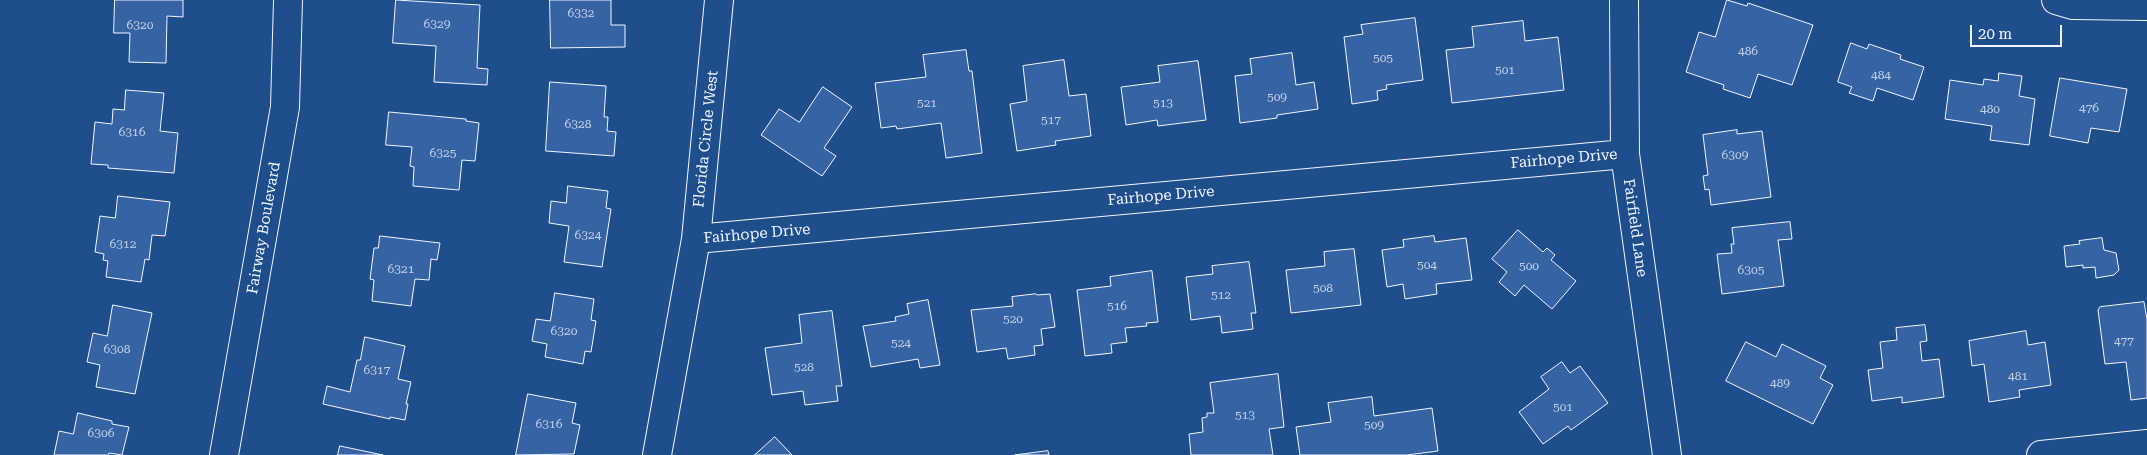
<!DOCTYPE html>
<style>
body{margin:0}
#map{position:relative;width:2147px;height:455px;overflow:hidden;background:#1f4e8c;font-family:"Roboto Serif",serif}
canvas{display:block}
.scale{position:absolute;left:1970px;top:25px;width:92px;height:22px;box-sizing:border-box;border:2px solid #f2f6ff;border-top:0;padding-left:6px;font-size:15px;line-height:18px;white-space:nowrap;color:#f2f6ff;-webkit-text-stroke:4px #1f4e8c;paint-order:stroke}
</style>
<div id="map">
<canvas width="2147" height="455"></canvas>
<div class="scale">20 m</div>
</div>
<script>
const context = document.querySelector('canvas').getContext('2d');
context.lineJoin = 'round';
function fill(path, color) { context.fillStyle = color; context.fill(path, 'evenodd'); }
function strokePath(path, color, width, dash) { context.strokeStyle = color; context.lineWidth = width; context.lineCap = dash ? 'butt' : 'round'; context.setLineDash(dash || []); context.stroke(path); }
function write(font, color, halo, rows, align = 'center') {
  context.font = font + ' "Roboto Serif",serif'; context.lineWidth = 4; context.setLineDash([]); context.textBaseline = 'middle'; context.strokeStyle = halo; context.fillStyle = color; for (const [text, x, y, turn = 0] of rows) {
    context.save(); context.translate(x, y); context.rotate((+turn || 0) * Math.PI / 180); context.textAlign = isNaN(turn) ? turn : align; if (halo) context.strokeText(text, 0, 0); context.fillText(text, 0, 0); context.restore();
  }
}
const building = new Path2D(`
 M 115,0 L 183,0 L 183,17 L 167,16 L 166,63 L 129,62 L 130,33 L 114,33 Z
 M 396,0 L 480,5 L 477,68 L 488,69 L 487,85 L 434,82 L 436,46 L 393,43 Z
 M 550,0 L 611,0 L 611,25 L 625,25 L 625,47 L 551,48 Z
 M 1727,0 L 1747,6 L 1748,3 L 1813,25 L 1792,85 L 1758,74 L 1750,98 L 1723,89 L 1724,85 L 1686,72 L 1699,32 L 1715,37 Z
 M 1415,18 L 1423,80 L 1386,85 L 1387,89 L 1377,91 L 1378,100 L 1352,104 L 1344,37 L 1363,34 L 1361,25 Z
 M 1523,21 L 1525,41 L 1558,37 L 1564,90 L 1452,103 L 1446,50 L 1474,47 L 1472,27 Z
 M 1851,43 L 1867,49 L 1869,44 L 1901,55 L 1900,59 L 1924,67 L 1913,100 L 1877,88 L 1873,101 L 1849,93 L 1852,87 L 1838,82 Z
 M 966,50 L 969,71 L 972,71 L 982,153 L 946,158 L 941,123 L 897,129 L 896,126 L 881,128 L 875,83 L 926,77 L 923,55 Z
 M 1292,53 L 1296,85 L 1314,82 L 1318,109 L 1277,115 L 1277,118 L 1240,123 L 1235,76 L 1252,74 L 1250,59 Z
 M 1064,60 L 1069,96 L 1086,94 L 1091,136 L 1055,141 L 1056,145 L 1017,151 L 1010,104 L 1027,101 L 1023,66 Z
 M 1198,61 L 1206,120 L 1158,126 L 1157,120 L 1126,125 L 1121,87 L 1160,82 L 1158,66 Z
 M 1999,73 L 2022,76 L 2019,96 L 2035,99 L 2029,145 L 1990,140 L 1992,126 L 1945,119 L 1950,80 L 1983,85 L 1984,79 L 1998,81 Z
 M 2060,78 L 2127,89 L 2119,132 L 2091,128 L 2088,143 L 2050,136 Z
 M 550,82 L 606,86 L 604,117 L 608,117 L 607,131 L 616,132 L 614,156 L 546,151 Z
 M 823,87 L 852,107 L 824,148 L 836,156 L 822,176 L 761,135 L 779,109 L 799,122 Z
 M 126,90 L 164,93 L 160,131 L 178,133 L 174,173 L 108,168 L 108,165 L 91,164 L 95,122 L 112,124 L 113,109 L 124,110 Z
 M 389,112 L 466,119 L 466,121 L 479,123 L 475,161 L 462,160 L 459,190 L 413,186 L 414,167 L 410,166 L 412,147 L 386,145 Z
 M 1737,130 L 1737,134 L 1762,131 L 1771,197 L 1711,205 L 1709,189 L 1705,190 L 1703,176 L 1708,175 L 1703,135 Z
 M 568,186 L 608,191 L 606,208 L 611,209 L 602,267 L 564,262 L 569,226 L 549,223 L 551,201 L 566,203 Z
 M 118,196 L 170,202 L 165,236 L 152,235 L 149,260 L 145,259 L 141,282 L 106,277 L 108,261 L 103,260 L 104,254 L 95,252 L 100,216 L 115,218 Z
 M 1790,222 L 1792,239 L 1778,240 L 1784,286 L 1722,294 L 1717,254 L 1732,253 L 1731,244 L 1734,244 L 1732,228 Z
 M 1518,230 L 1543,252 L 1547,248 L 1555,255 L 1551,260 L 1576,281 L 1552,309 L 1524,285 L 1515,296 L 1499,282 L 1507,272 L 1492,259 Z
 M 380,236 L 440,243 L 437,260 L 431,259 L 429,280 L 415,279 L 411,306 L 372,301 L 374,280 L 370,279 L 374,248 L 378,248 Z
 M 1434,236 L 1435,242 L 1466,238 L 1472,280 L 1436,284 L 1437,294 L 1405,299 L 1403,284 L 1387,287 L 1382,250 L 1404,247 L 1403,240 Z
 M 2102,238 L 2104,250 L 2116,253 L 2119,270 L 2114,275 L 2096,278 L 2095,267 L 2083,268 L 2083,265 L 2066,267 L 2064,246 L 2080,244 L 2079,241 Z
 M 1354,249 L 1361,305 L 1291,313 L 1286,270 L 1325,266 L 1324,252 Z
 M 1249,262 L 1256,313 L 1251,313 L 1253,329 L 1222,333 L 1220,316 L 1191,320 L 1186,277 L 1213,274 L 1212,266 Z
 M 1152,271 L 1158,322 L 1146,323 L 1147,326 L 1125,328 L 1127,342 L 1111,344 L 1112,353 L 1085,356 L 1077,290 L 1111,286 L 1110,277 Z
 M 555,293 L 594,299 L 591,320 L 596,321 L 591,352 L 585,351 L 583,364 L 545,357 L 547,344 L 532,341 L 536,319 L 550,321 Z
 M 1036,294 L 1037,295 L 1050,294 L 1055,327 L 1041,329 L 1043,345 L 1034,346 L 1035,355 L 1008,359 L 1006,348 L 977,352 L 971,310 L 1013,306 L 1012,297 Z
 M 928,300 L 940,365 L 920,368 L 918,359 L 871,367 L 863,326 L 896,321 L 895,317 L 909,314 L 907,304 Z
 M 2144,302 L 2147,319 L 2147,398 L 2131,400 L 2126,362 L 2105,364 L 2098,310 L 2100,307 Z
 M 113,305 L 152,313 L 135,394 L 96,387 L 100,365 L 87,362 L 93,333 L 107,336 Z
 M 832,311 L 842,386 L 836,386 L 838,401 L 805,405 L 803,391 L 772,395 L 765,348 L 802,343 L 799,315 Z
 M 1925,325 L 1927,341 L 1920,342 L 1922,361 L 1939,359 L 1944,397 L 1902,403 L 1902,397 L 1872,401 L 1868,370 L 1883,368 L 1880,342 L 1897,340 L 1896,328 Z
 M 2026,331 L 2028,345 L 2045,342 L 2051,385 L 2019,390 L 2020,397 L 1989,402 L 1984,364 L 1972,366 L 1969,341 Z
 M 365,337 L 405,346 L 398,379 L 411,382 L 406,404 L 408,404 L 405,420 L 390,417 L 390,419 L 323,404 L 327,386 L 350,392 L 357,360 L 360,360 Z
 M 1746,342 L 1776,357 L 1782,344 L 1826,366 L 1820,378 L 1833,385 L 1813,424 L 1726,381 Z
 M 1562,362 L 1570,373 L 1580,366 L 1608,403 L 1571,430 L 1568,426 L 1543,444 L 1519,412 L 1549,389 L 1541,377 Z
 M 1278,374 L 1284,427 L 1269,429 L 1273,455 L 1191,455 L 1189,434 L 1203,432 L 1202,418 L 1207,417 L 1207,413 L 1214,413 L 1210,383 Z
 M 528,394 L 576,403 L 572,423 L 580,425 L 574,454 L 516,455 Z
 M 1372,397 L 1374,416 L 1432,408 L 1438,451 L 1407,455 L 1300,455 L 1296,427 L 1331,422 L 1328,403 Z
 M 78,413 L 112,421 L 112,424 L 129,427 L 122,455 L 109,453 L 108,455 L 54,455 L 59,431 L 73,434 Z
 M 775,437 L 792,455 L 755,455 Z
 M 340,446 L 383,455 L 338,455 Z
 M 1048,451 L 1049,455 L 1015,455 Z`);
const minor = new Path2D(`
 M 1624,0 L 1625,154 L 1667,455
 M 2056,0 L 2073,5 L 2147,6
 M 696,239 L 1625,154
 M 224,455 L 285,107 L 288,0
 M 657,455 L 696,239 L 719,0
 M 2041,455 L 2147,444`);
const numberNames = [
 ["6332",581,13],
 ["6329",437,24],
 ["6320",140,25],
 ["486",1748,51],
 ["505",1383,58],
 ["501",1505,70],
 ["484",1881,75],
 ["509",1277,97],
 ["521",927,103],
 ["513",1163,103],
 ["476",2089,108],
 ["480",1990,109],
 ["517",1051,120],
 ["6328",578,124],
 ["6316",132,132],
 ["6325",443,153],
 ["6309",1735,155],
 ["6324",588,235],
 ["6312",123,244],
 ["504",1427,265],
 ["500",1529,266],
 ["6321",401,269],
 ["6305",1751,270],
 ["508",1323,288],
 ["512",1221,295],
 ["516",1117,306],
 ["520",1013,319],
 ["6320",564,331],
 ["477",2124,341],
 ["524",901,343],
 ["6308",117,349],
 ["528",804,367],
 ["6317",377,370],
 ["481",2018,376],
 ["489",1780,383],
 ["501",1563,407],
 ["513",1245,415],
 ["6316",549,424],
 ["509",1374,425],
 ["6306",101,433]
];
const streetNames = [
 ["Florida Circle West",706,139,-84],
 ["Fairhope Drive",1564,159,-5],
 ["Fairhope Drive",1161,196,-5],
 ["Fairway Boulevard",264,228,-80],
 ["Fairfield Lane",1635,228,82],
 ["Fairhope Drive",757,234,-5]
];
fill(building, '#3563a3');
strokePath(building, '#f2f6ff', 1);
strokePath(minor, '#f2f6ff', 30);
strokePath(minor, '#1f4e8c', 28);
write('12px', '#c3d1e8', null, numberNames);
write('15px', '#f2f6ff', '#1f4e8c', streetNames);
</script>
